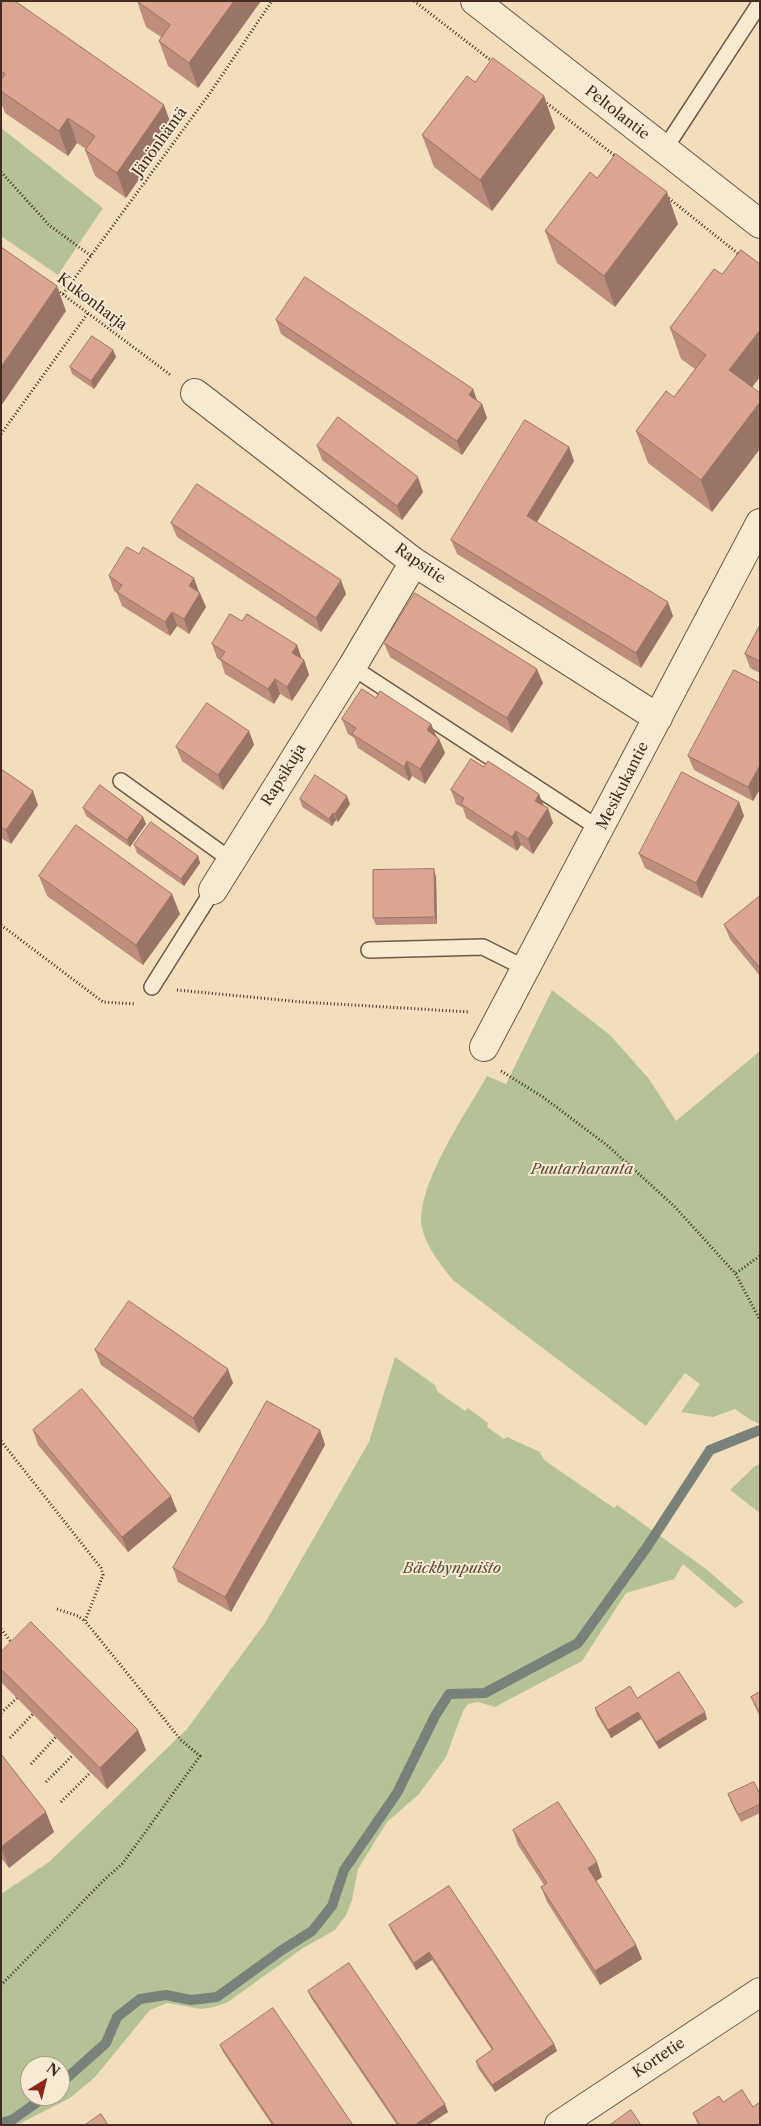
<!DOCTYPE html>
<meta charset="utf-8">
<style>
body{margin:0}
#map{position:relative;width:761px;height:2126px;overflow:hidden;background:#f3debc;font-family:"Libre Caslon Text",serif}
canvas{display:block}
.frame{position:absolute;inset:0;border:2px solid #432b22;pointer-events:none}
.north{position:absolute;left:20px;top:2056px;width:50px;height:50px;box-sizing:border-box;background:#f7ead3;border:1px solid #af9e8c;border-radius:50%;rotate:36deg;font-size:14px;font-weight:700;line-height:20px;text-align:center;color:#432b22}
.north::after{content:'';display:block;margin:auto;width:18px;height:22px;background:#8f2418;clip-path:polygon(50% 0,100% 100%,50% 72%,0 100%)}
</style>
<div id="map">
<canvas width="761" height="2126"></canvas>
<div class="frame"></div>
<div class="north">N</div>
</div>
<script>
const context = document.querySelector('canvas').getContext('2d');
context.lineJoin = 'round';
function fill(path, color) { context.fillStyle = color; context.fill(path, 'evenodd'); }
function strokePath(path, color, width, dash) { context.strokeStyle = color; context.lineWidth = width; context.lineCap = dash ? 'butt' : 'round'; context.setLineDash(dash || []); context.stroke(path); }
function write(font, color, halo, rows, align = 'center') {
  context.font = font + ' "Libre Caslon Text",serif'; context.lineWidth = 4; context.setLineDash([]); context.textBaseline = 'middle'; context.strokeStyle = halo; context.fillStyle = color; for (const [text, x, y, turn = 0] of rows) {
    context.save(); context.translate(x, y); context.rotate((+turn || 0) * Math.PI / 180); context.textAlign = isNaN(turn) ? turn : align; if (halo) context.strokeText(text, 0, 0); context.fillText(text, 0, 0); context.restore();
  }
}
const green = new Path2D(`
 M 1,128 L 103,208 L 58,275 L 1,236 Z
 M 552,990 L 610,1035 L 649,1079 L 676,1121 L 760,1051 L 760,1424 L 749,1419 L 735,1409 L 713,1417 L 681,1412 L 700,1384 L 685,1373 L 646,1426 L 454,1281 C 441,1266 420,1239 421,1218 C 423,1175 466,1113 487,1076 L 506,1084 Z
 M 395,1357 L 435,1385 L 438,1392 L 465,1411 L 468,1408 L 488,1423 L 487,1427 L 504,1439 L 507,1437 L 540,1452 L 544,1460 L 614,1508 L 617,1505 L 706,1569 L 744,1602 L 735,1608 L 683,1564 L 674,1579 L 626,1593 L 582,1661 L 495,1707 L 478,1702 L 468,1704 L 463,1711 L 446,1757 L 419,1794 L 387,1822 L 358,1869 L 352,1900 L 346,1915 L 335,1930 L 303,1948 L 228,2002 L 214,2007 L 201,2009 L 167,2003 L 150,2010 L 95,2077 L 70,2098 L 17,2125 L 1,2125 L 1,1894 L 49,1862 L 187,1729 L 265,1623 L 369,1442 ZM 30,2066 L 60,2066 L 60,2096 L 30,2096 Z
 M 760,1464 L 760,1513 L 730,1490 L 755,1466 Z`);
const stream = new Path2D(`
 M 60,2084 L 106,2043 L 117,2017 L 140,1999 L 166,1995 L 191,2000 L 217,1997 L 282,1950 L 312,1931 L 332,1906 L 344,1870 L 397,1793 L 435,1716 L 449,1694 L 485,1693 L 578,1643 L 647,1547 L 710,1450 L 760,1430
 M 1,2123 L 12,2120 L 46,2096`);
const path = new Path2D(`
 M 414,1 L 493,62
 M 544,101 L 618,158
 M 1,172 L 49,225 L 91,256
 M 666,196 L 741,256
 M 57,290 L 172,376
 M 63,294 L 210,93 L 272,1
 M 1,434 L 88,313
 M 1,925 L 103,1002 L 136,1004
 M 177,990 L 302,1002 L 470,1012
 M 501,1071 L 543,1097 L 608,1146 L 674,1206 L 735,1273 L 760,1320
 M 736,1273 L 760,1256
 M 1,1441 L 101,1568 L 103,1575 L 85,1621 L 181,1740 L 200,1756 L 123,1863 L 104,1880 L 1,1985
 M 57,1609 L 78,1616 L 85,1621
 M 1,1629 L 11,1642
 M 1,1713 L 17,1698
 M 10,1738 L 33,1714
 M 31,1764 L 56,1737
 M 46,1782 L 73,1755
 M 61,1802 L 91,1772`);
const service = new Path2D(`
 M 664,150 L 760,3
 M 352,667 L 600,829
 M 121,781 L 231,860
 M 369,950 L 483,947 L 527,969
 M 152,987 L 213,890`);
const minor = new Path2D(`
 M 195,393 L 414,562 L 658,718
 M 213,890 L 352,667 L 414,562
 M 484,1047 L 760,523
 M 559,2125 L 760,1992`);
const tertiary = new Path2D(`
 M 475,1 L 760,224`);
const wall = new Path2D(`
 M 1,1 L 164,105 L 173,130 L 126,198 L 95,176 L 85,150 L 86,149 L 77,143 L 68,156 L 5,113 L 1,102 Z
 M 137,1 L 261,1 L 198,88 L 168,66 L 159,41 L 161,37 L 146,27 Z
 M 544,96 L 555,128 L 492,211 L 434,167 L 422,135 Z
 M 597,178 L 678,224 L 615,307 L 557,263 L 545,231 Z
 M 276,320 L 473,389 L 477,400 L 482,404 L 487,418 L 462,455 L 281,334 Z
 M 670,328 L 752,387 L 712,512 L 648,463 L 636,431 L 674,397 L 695,369 L 681,359 Z
 M 113,350 L 116,357 L 94,389 L 72,374 L 70,367 Z
 M 317,446 L 423,492 L 402,520 L 322,460 Z
 M 569,447 L 574,461 L 537,522 L 673,616 L 641,668 L 457,554 L 451,540 Z
 M 171,523 L 346,594 L 321,632 L 177,537 Z
 M 109,576 L 199,592 L 206,607 L 189,634 L 177,626 L 170,636 L 122,606 L 117,593 L 114,591 Z
 M 242,621 L 297,645 L 302,659 L 304,660 L 309,675 L 292,701 L 280,694 L 274,704 L 225,674 L 221,661 L 217,658 L 212,644 Z
 M 760,625 L 760,673 L 750,668 L 745,654 Z
 M 384,643 L 543,683 L 512,733 L 390,657 Z
 M 760,683 L 760,789 L 753,801 L 694,770 L 688,756 Z
 M 376,698 L 431,724 L 436,736 L 439,739 L 445,753 L 425,784 L 412,776 L 409,781 L 358,748 L 354,738 L 348,734 L 342,719 Z
 M 249,731 L 254,745 L 223,790 L 182,761 L 176,747 Z
 M 1,769 L 38,805 L 11,844 L 1,838 Z
 M 451,790 L 544,806 L 553,823 L 533,854 L 521,845 L 517,851 L 466,818 L 463,808 L 456,804 Z
 M 300,799 L 350,804 L 338,822 L 336,820 L 332,826 L 302,807 Z
 M 739,802 L 744,816 L 702,898 L 645,868 L 639,854 Z
 M 83,808 L 143,817 L 146,824 L 130,847 L 86,816 Z
 M 134,845 L 198,856 L 200,863 L 184,886 L 137,853 Z
 M 39,876 L 180,914 L 143,965 L 47,896 Z
 M 436,877 L 437,924 L 376,925 L 373,918 Z
 M 760,896 L 760,976 L 730,939 L 724,925 Z
 M 95,1350 L 233,1383 L 199,1433 L 101,1365 Z
 M 33,1430 L 177,1511 L 128,1552 L 38,1445 Z
 M 320,1430 L 325,1445 L 231,1612 L 178,1582 L 173,1568 Z
 M 1,1652 L 146,1750 L 107,1789 L 1,1682 Z
 M 760,1692 L 760,1717 L 757,1711 L 751,1697 Z
 M 637,1698 L 707,1719 L 659,1749 L 641,1719 L 611,1738 L 597,1715 L 595,1708 Z
 M 1,1754 L 54,1832 L 9,1868 L 1,1858 Z
 M 728,1794 L 760,1794 L 760,1813 L 741,1822 L 731,1802 Z
 M 513,1830 L 602,1877 L 596,1881 L 636,1945 L 642,1959 L 600,1985 L 547,1902 L 541,1887 L 544,1885 L 518,1845 Z
 M 449,1886 L 554,2044 L 557,2051 L 495,2092 L 478,2068 L 476,2061 L 492,2050 L 432,1960 L 416,1970 L 392,1932 L 389,1925 Z
 M 308,1991 L 448,2112 L 428,2125 L 397,2125 L 311,1998 Z
 M 220,2045 L 353,2125 L 272,2125 L 223,2052 Z
 M 723,2102 L 760,2125 L 698,2125 L 693,2113 Z`);
const shadedWall = new Path2D(`
 M 234,1 L 261,1 L 198,88 L 189,63 Z
 M 544,96 L 555,128 L 492,211 L 480,180 Z
 M 164,105 L 173,130 L 126,198 L 117,173 Z
 M 68,118 L 77,143 L 68,156 L 59,131 Z
 M 667,192 L 678,224 L 615,307 L 604,276 Z
 M 57,286 L 66,311 L 1,406 L 1,367 Z
 M 760,330 L 760,377 L 741,402 L 729,370 Z
 M 113,350 L 116,357 L 94,389 L 91,381 Z
 M 473,389 L 478,404 L 469,395 Z
 M 760,402 L 760,449 L 712,512 L 701,480 Z
 M 482,404 L 487,418 L 462,455 L 457,441 Z
 M 569,447 L 574,461 L 532,530 L 527,516 Z
 M 418,477 L 423,492 L 402,520 L 397,506 Z
 M 194,578 L 199,592 L 189,586 Z
 M 341,580 L 346,594 L 321,632 L 316,618 Z
 M 200,593 L 206,607 L 189,634 L 184,619 Z
 M 668,602 L 673,616 L 641,668 L 636,653 Z
 M 172,612 L 177,626 L 170,636 L 165,622 Z
 M 297,645 L 302,660 L 292,653 Z
 M 304,660 L 309,675 L 292,701 L 287,687 Z
 M 537,669 L 543,683 L 512,733 L 507,718 Z
 M 275,679 L 280,694 L 274,704 L 268,689 Z
 M 431,724 L 437,738 L 427,730 Z
 M 249,731 L 254,745 L 223,790 L 218,775 Z
 M 439,739 L 445,753 L 425,784 L 420,769 Z
 M 407,761 L 412,776 L 409,781 L 404,767 Z
 M 760,765 L 760,789 L 753,801 L 748,787 Z
 M 33,791 L 38,805 L 11,844 L 6,830 Z
 M 539,794 L 545,808 L 535,801 Z
 M 347,796 L 350,804 L 338,822 L 335,814 Z
 M 739,802 L 744,816 L 702,898 L 696,883 Z
 M 548,808 L 553,823 L 533,854 L 528,839 Z
 M 333,813 L 336,820 L 332,826 L 329,819 Z
 M 143,817 L 146,824 L 130,847 L 127,840 Z
 M 516,831 L 521,845 L 517,851 L 512,837 Z
 M 198,856 L 200,863 L 184,886 L 181,879 Z
 M 434,869 L 436,877 L 437,924 L 435,917 Z
 M 172,894 L 180,914 L 143,965 L 136,945 Z
 M 228,1369 L 233,1383 L 199,1433 L 193,1418 Z
 M 320,1430 L 325,1445 L 231,1612 L 225,1597 Z
 M 171,1496 L 177,1511 L 128,1552 L 122,1537 Z
 M 638,1712 L 641,1719 L 611,1738 L 608,1730 Z
 M 705,1712 L 707,1719 L 659,1749 L 656,1742 Z
 M 138,1730 L 146,1750 L 107,1789 L 100,1768 Z
 M 46,1812 L 54,1832 L 9,1868 L 1,1847 Z
 M 597,1862 L 602,1877 L 593,1883 L 588,1868 Z
 M 636,1945 L 642,1959 L 600,1985 L 595,1971 Z
 M 429,1952 L 432,1960 L 416,1970 L 414,1963 Z
 M 554,2044 L 557,2051 L 495,2092 L 492,2085 Z
 M 445,2104 L 448,2112 L 428,2125 L 415,2125 Z`);
const building = new Path2D(`
 M 1,1 L 15,1 L 164,105 L 117,173 L 85,150 L 95,136 L 68,118 L 59,131 L 1,91 L 1,80 L 5,74 L 1,71 Z
 M 137,1 L 234,1 L 189,63 L 159,41 L 170,25 Z
 M 493,58 L 544,96 L 480,180 L 422,135 L 467,76 L 475,82 Z
 M 616,154 L 667,192 L 604,276 L 545,231 L 590,172 L 597,178 Z
 M 1,247 L 57,286 L 1,367 Z
 M 741,250 L 760,264 L 760,330 L 729,370 L 760,393 L 760,402 L 701,480 L 636,431 L 666,391 L 674,397 L 706,355 L 670,328 L 714,269 L 722,274 Z
 M 305,277 L 473,389 L 469,395 L 482,404 L 457,441 L 276,320 Z
 M 92,336 L 113,350 L 91,381 L 70,367 Z
 M 338,417 L 418,477 L 397,506 L 317,446 Z
 M 525,420 L 569,447 L 527,516 L 668,602 L 636,653 L 451,540 Z
 M 197,484 L 341,580 L 316,618 L 171,523 Z
 M 127,547 L 139,554 L 143,547 L 194,578 L 189,586 L 200,593 L 184,619 L 172,612 L 165,622 L 117,592 L 122,585 L 109,576 Z
 M 415,593 L 537,669 L 507,718 L 384,643 Z
 M 230,614 L 242,621 L 247,614 L 297,645 L 292,653 L 304,660 L 287,687 L 275,679 L 268,689 L 220,659 L 225,652 L 212,644 Z
 M 760,625 L 760,661 L 745,654 Z
 M 734,670 L 760,683 L 760,765 L 748,787 L 688,756 Z
 M 362,689 L 376,698 L 380,691 L 431,724 L 427,730 L 439,739 L 420,769 L 407,761 L 404,767 L 352,734 L 356,728 L 342,719 Z
 M 207,703 L 249,731 L 218,775 L 176,747 Z
 M 471,759 L 484,767 L 488,761 L 539,794 L 535,801 L 548,808 L 528,839 L 516,831 L 512,837 L 461,804 L 464,798 L 451,790 Z
 M 1,769 L 33,791 L 6,830 L 1,827 Z
 M 682,772 L 739,802 L 696,883 L 639,854 Z
 M 315,775 L 347,796 L 335,814 L 333,813 L 329,819 L 300,799 Z
 M 100,785 L 143,817 L 127,840 L 83,808 Z
 M 151,822 L 198,856 L 181,879 L 134,845 Z
 M 76,825 L 172,894 L 136,945 L 39,876 Z
 M 434,869 L 435,917 L 373,918 L 373,870 Z
 M 760,896 L 760,968 L 724,925 Z
 M 129,1301 L 228,1369 L 193,1418 L 95,1350 Z
 M 82,1389 L 171,1496 L 122,1537 L 33,1430 Z
 M 267,1401 L 320,1430 L 225,1597 L 173,1568 Z
 M 31,1622 L 138,1730 L 100,1768 L 1,1669 L 1,1652 Z
 M 679,1672 L 705,1712 L 656,1742 L 638,1712 L 608,1730 L 595,1708 L 630,1686 L 637,1698 Z
 M 760,1692 L 760,1713 L 751,1697 Z
 M 1,1754 L 46,1812 L 1,1847 Z
 M 754,1782 L 760,1794 L 760,1804 L 738,1815 L 728,1794 Z
 M 558,1802 L 597,1862 L 588,1868 L 636,1945 L 595,1971 L 541,1887 L 547,1883 L 513,1830 Z
 M 449,1886 L 554,2044 L 492,2085 L 476,2061 L 493,2049 L 429,1952 L 414,1963 L 389,1925 Z
 M 349,1963 L 445,2104 L 415,2125 L 399,2125 L 308,1991 Z
 M 273,2008 L 353,2125 L 274,2125 L 220,2045 Z
 M 742,2090 L 753,2107 L 760,2102 L 760,2125 L 700,2125 L 693,2113 L 719,2096 L 723,2102 Z
 M 631,2110 L 641,2125 L 610,2125 Z
 M 101,2114 L 108,2125 L 85,2125 Z`);
const streetNames = [
 ["Peltolantie",617,113,38],
 ["Jänönhäntä",160,142,-54],
 ["Kukonharja",92,302,37],
 ["Rapsitie",420,564,35],
 ["Rapsikuja",284,775,-58],
 ["Mesikukantie",623,786,-63],
 ["Kortetie",659,2058,-34]
];
const parkNames = [
 ["Puutarharanta",582,1170],
 ["Bäckbynpuisto",452,1569]
];
fill(green, '#b4c296');
strokePath(stream, '#78817a', 10);
strokePath(service, '#6f5848', 18);
strokePath(minor, '#6f5848', 30);
strokePath(tertiary, '#6f5848', 30);
strokePath(path, '#432b22', 3, [1, 2.5]);
strokePath(service, '#f7ead3', 15);
strokePath(minor, '#f7ead3', 28);
strokePath(tertiary, '#f7ead3', 28);
fill(wall, '#bd8e7d');
fill(shadedWall, '#9a7466');
fill(building, '#dca591');
strokePath(building, '#9a7466', 1);
write('15px', '#432b22', '#f7ead3', streetNames);
write('italic 15px', '#5a4939', '#f7ead3', parkNames);
</script>
